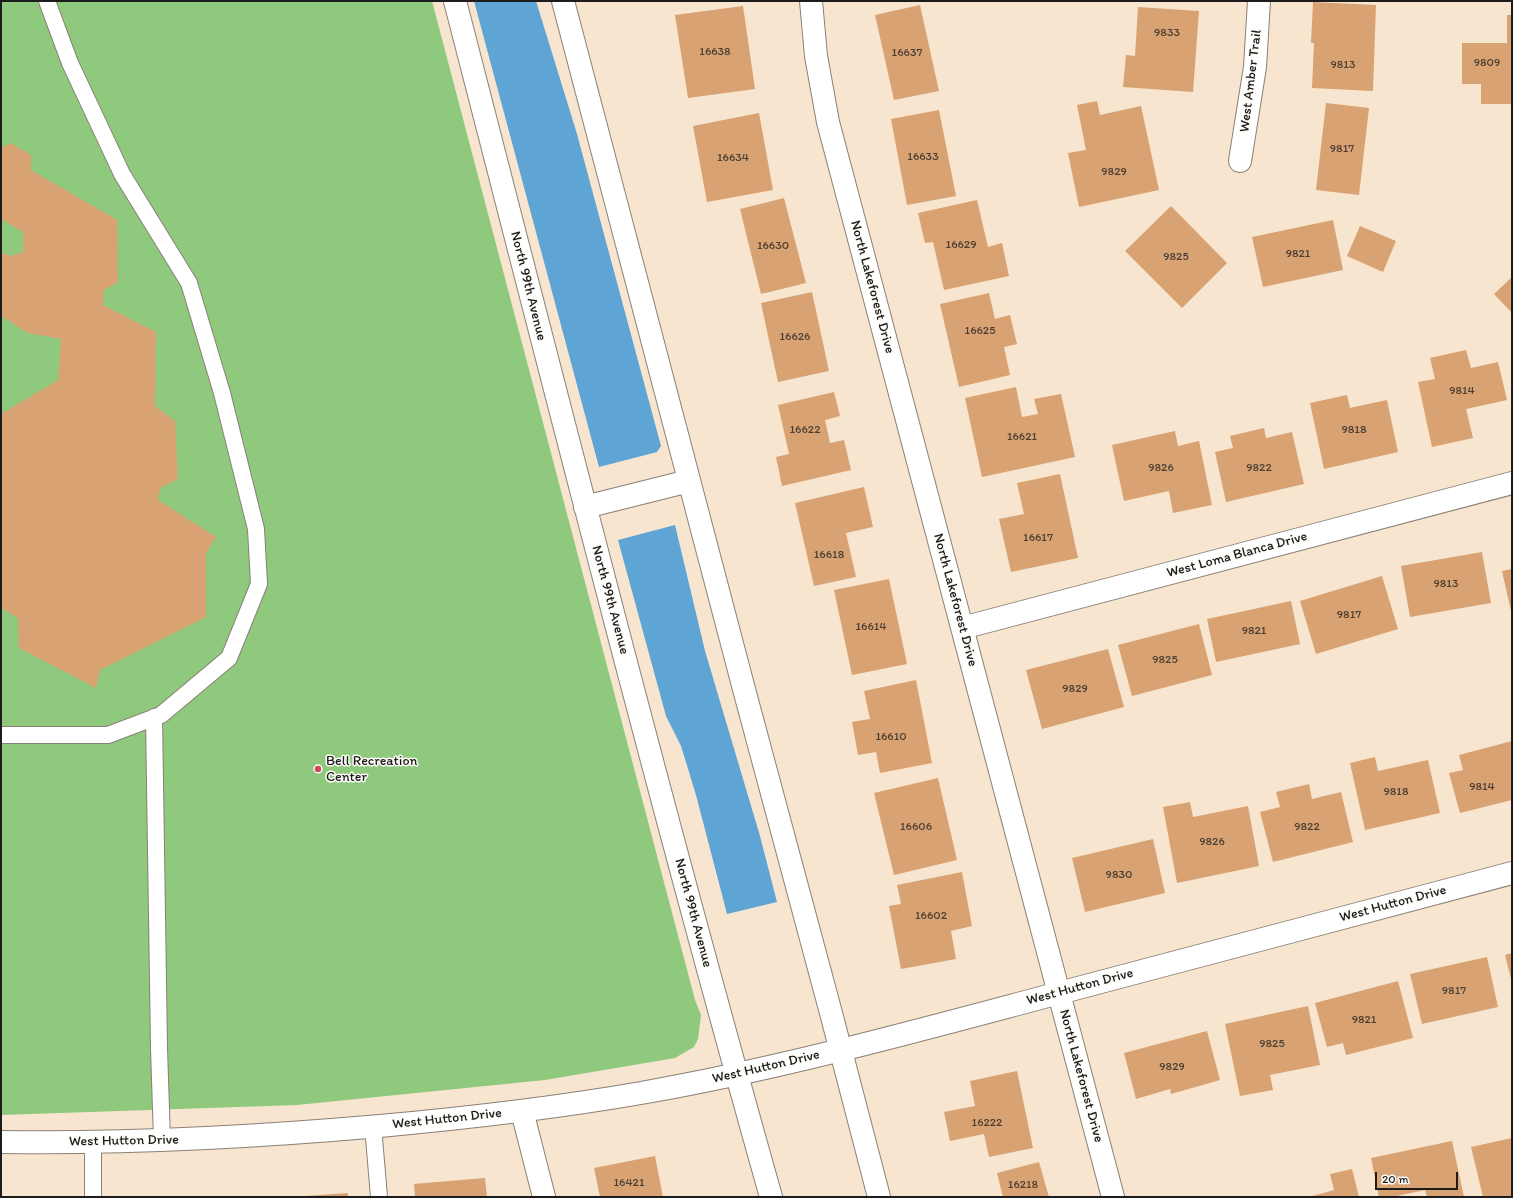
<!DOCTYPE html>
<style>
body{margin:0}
#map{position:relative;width:1513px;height:1198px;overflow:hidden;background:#f7e5cf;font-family:Itim,sans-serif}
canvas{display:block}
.frame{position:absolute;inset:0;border:2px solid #1c1c1c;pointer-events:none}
.scale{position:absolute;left:1375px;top:1172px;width:83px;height:18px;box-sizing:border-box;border:2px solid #1c1c1c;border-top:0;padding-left:5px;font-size:12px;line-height:14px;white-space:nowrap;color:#1c1c1c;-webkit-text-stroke:3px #fdfcf7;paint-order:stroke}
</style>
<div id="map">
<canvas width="1513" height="1198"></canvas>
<div class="frame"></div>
<div class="scale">20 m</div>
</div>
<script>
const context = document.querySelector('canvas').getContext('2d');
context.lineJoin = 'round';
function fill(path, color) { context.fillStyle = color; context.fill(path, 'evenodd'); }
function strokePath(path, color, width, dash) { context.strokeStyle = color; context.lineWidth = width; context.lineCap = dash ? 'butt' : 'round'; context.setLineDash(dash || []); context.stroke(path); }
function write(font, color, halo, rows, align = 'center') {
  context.font = font + ' Itim,sans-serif'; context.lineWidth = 3; context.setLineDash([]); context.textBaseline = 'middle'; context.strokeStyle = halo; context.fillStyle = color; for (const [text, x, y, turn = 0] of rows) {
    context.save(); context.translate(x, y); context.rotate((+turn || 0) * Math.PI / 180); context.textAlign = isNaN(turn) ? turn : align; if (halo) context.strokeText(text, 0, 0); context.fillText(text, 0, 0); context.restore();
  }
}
const green = new Path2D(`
 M 1,1 L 432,1 L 695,1000 L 701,1015 L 698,1039 L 694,1047 L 675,1058 L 545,1080 L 297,1105 L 1,1115 Z`);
const water = new Path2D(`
 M 474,1 L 536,1 L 577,134 L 661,446 L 657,452 L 599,467 Z
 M 675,525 L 705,651 L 760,836 L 777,902 L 727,914 L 696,795 L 681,746 L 666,716 L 618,540 Z`);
const building = new Path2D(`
 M 1313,2 L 1376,5 L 1373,91 L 1312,88 L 1314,43 L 1311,43 Z
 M 920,5 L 939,91 L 894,100 L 875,15 Z
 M 743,6 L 755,89 L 688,98 L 675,15 Z
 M 1138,7 L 1199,11 L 1193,92 L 1123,87 L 1126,55 L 1135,56 Z
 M 1507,15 L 1512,15 L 1512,104 L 1481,104 L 1481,84 L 1462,84 L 1462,43 L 1507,43 Z
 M 1097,101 L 1100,115 L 1141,106 L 1159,190 L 1079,207 L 1068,153 L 1086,150 L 1077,105 Z
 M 1326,103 L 1369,108 L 1359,195 L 1316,190 Z
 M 939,110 L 956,196 L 907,205 L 891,119 Z
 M 759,113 L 773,190 L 707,202 L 693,126 Z
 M 11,143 L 31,155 L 31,170 L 117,220 L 118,282 L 104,290 L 103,305 L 156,332 L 155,406 L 175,421 L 178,479 L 160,488 L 158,500 L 216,537 L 206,553 L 206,617 L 100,670 L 96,688 L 19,648 L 18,618 L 1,608 L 1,414 L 58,380 L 61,339 L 28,333 L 1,316 L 1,252 L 10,256 L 23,252 L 23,232 L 1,219 L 1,148 Z
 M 784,198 L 806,283 L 761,294 L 740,209 Z
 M 977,200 L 988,247 L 1002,243 L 1009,276 L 944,290 L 933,242 L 925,243 L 918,213 Z
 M 1171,206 L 1227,263 L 1182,308 L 1125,251 Z
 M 1333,220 L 1343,270 L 1263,287 L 1252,237 Z
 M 1360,226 L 1396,241 L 1383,272 L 1347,256 Z
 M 1512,277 L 1512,313 L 1494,294 Z
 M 812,292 L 829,371 L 778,382 L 761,303 Z
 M 989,293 L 995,319 L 1010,315 L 1017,344 L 1004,347 L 1010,375 L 959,387 L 940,304 Z
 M 1466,350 L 1471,368 L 1498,362 L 1507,400 L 1466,409 L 1473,438 L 1432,447 L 1418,382 L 1435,379 L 1430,358 Z
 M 1016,387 L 1022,417 L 1038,414 L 1034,399 L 1061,394 L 1075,457 L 982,477 L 965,398 Z
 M 834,392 L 840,416 L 825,420 L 830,443 L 844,440 L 851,470 L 782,486 L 776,457 L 789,454 L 778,405 Z
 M 1347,395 L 1350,408 L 1387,400 L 1398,452 L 1324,469 L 1310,403 Z
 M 1264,428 L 1266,438 L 1292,432 L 1304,484 L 1226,502 L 1215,452 L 1233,448 L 1230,436 Z
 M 1175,431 L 1178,446 L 1199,441 L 1212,505 L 1173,513 L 1169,491 L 1124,501 L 1112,445 Z
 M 1060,474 L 1078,558 L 1011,572 L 999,519 L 1024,514 L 1017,483 Z
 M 864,487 L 873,527 L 846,533 L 856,577 L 814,586 L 795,503 Z
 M 1482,552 L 1491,603 L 1410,617 L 1401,566 Z
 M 1512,569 L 1512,611 L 1511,611 L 1502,571 Z
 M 1382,576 L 1398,629 L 1316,654 L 1300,601 Z
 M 889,579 L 907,664 L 852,675 L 834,590 Z
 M 1291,601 L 1300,644 L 1216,662 L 1207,619 Z
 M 1199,624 L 1212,675 L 1132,696 L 1118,645 Z
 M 1108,649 L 1124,707 L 1042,729 L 1026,670 Z
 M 916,680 L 932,763 L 880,773 L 876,752 L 858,755 L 852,722 L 870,719 L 864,691 Z
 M 1512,741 L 1512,800 L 1460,813 L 1449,773 L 1463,770 L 1459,755 Z
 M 1375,757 L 1378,771 L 1428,760 L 1440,813 L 1365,830 L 1350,763 Z
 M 938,778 L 957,860 L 894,875 L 874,793 Z
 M 1309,784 L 1312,799 L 1341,792 L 1353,842 L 1273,862 L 1260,812 L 1280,807 L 1276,792 Z
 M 1190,802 L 1193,817 L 1248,806 L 1259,866 L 1177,883 L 1163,807 Z
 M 1153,839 L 1165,893 L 1085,912 L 1072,858 Z
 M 962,872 L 972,926 L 951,931 L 956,959 L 901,969 L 889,906 L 901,904 L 897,885 Z
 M 1512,953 L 1512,979 L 1511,979 L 1505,955 Z
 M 1487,957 L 1498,1007 L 1422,1024 L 1410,974 Z
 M 1398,981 L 1413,1038 L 1346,1055 L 1343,1043 L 1327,1047 L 1315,1003 Z
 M 1308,1006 L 1320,1065 L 1270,1075 L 1273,1090 L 1240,1096 L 1225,1024 Z
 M 1207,1031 L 1220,1080 L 1171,1094 L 1170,1089 L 1136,1099 L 1124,1053 Z
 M 1017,1071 L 1033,1148 L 989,1157 L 984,1134 L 950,1141 L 944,1112 L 975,1106 L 970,1081 Z
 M 1512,1138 L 1512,1197 L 1483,1197 L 1471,1147 Z
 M 1452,1141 L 1464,1197 L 1427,1197 L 1425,1190 L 1392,1197 L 1379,1197 L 1371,1158 Z
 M 655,1156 L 663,1197 L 600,1197 L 594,1168 Z
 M 1039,1162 L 1049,1197 L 1003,1197 L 997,1173 Z
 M 1352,1169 L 1359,1197 L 1309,1197 L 1334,1190 L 1330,1174 Z
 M 485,1178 L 487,1197 L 415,1197 L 414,1184 Z
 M 348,1193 L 348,1197 L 306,1197 L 306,1196 Z`);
const lane = new Path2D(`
 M 154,717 L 159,1048 L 162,1140
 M 1,735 L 108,735 L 161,715 L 229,658 L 259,584 L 256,529 L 222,393 L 189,283 L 122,174 L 70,63 L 47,1
 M 373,1126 L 379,1197
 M 93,1142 L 93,1197`);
const street = new Path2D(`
 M 811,1 L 816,56 L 828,122 L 1113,1197
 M 1240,161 L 1255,67 L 1259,1
 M 962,628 L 1512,483
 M 522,1111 L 544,1197`);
const secondary = new Path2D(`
 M 455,1 C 558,400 659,800 771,1197
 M 563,1 L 745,693 L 831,1013 L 879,1197
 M 585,507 L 689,481
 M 1,1142 C 128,1144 254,1137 380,1126 C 467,1118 555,1108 641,1093 C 784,1068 923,1029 1063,992 C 1213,952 1362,913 1512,873`);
const markers = [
 [318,769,4,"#d1495b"]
];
const numberNames = [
 ["9833",1167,33],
 ["16638",715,52],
 ["16637",907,53],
 ["9809",1487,63],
 ["9813",1343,65],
 ["9817",1342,149],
 ["16633",923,157],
 ["16634",733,158],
 ["9829",1114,172],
 ["16629",961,245],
 ["16630",773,246],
 ["9821",1298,254],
 ["9825",1176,257],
 ["16625",980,331],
 ["16626",795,337],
 ["9814",1462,391],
 ["16622",805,430],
 ["9818",1354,430],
 ["16621",1022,437],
 ["9826",1161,468],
 ["9822",1259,468],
 ["16617",1038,538],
 ["16618",829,555],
 ["9813",1446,584],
 ["9817",1349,615],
 ["16614",871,627],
 ["9821",1254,631],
 ["9825",1165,660],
 ["9829",1075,689],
 ["16610",891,737],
 ["9814",1482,787],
 ["9818",1396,792],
 ["16606",916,827],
 ["9822",1307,827],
 ["9826",1212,842],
 ["9830",1119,875],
 ["16602",931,916],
 ["9817",1454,991],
 ["9821",1364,1020],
 ["9825",1272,1044],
 ["9829",1172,1067],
 ["16222",987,1123],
 ["16421",629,1183],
 ["16218",1023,1185]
];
const streetNames = [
 ["West Amber Trail",1251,81,-83],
 ["North 99th Avenue",528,286,76],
 ["North Lakeforest Drive",872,287,75],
 ["West Loma Blanca Drive",1237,555,-15],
 ["North 99th Avenue",610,600,75],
 ["North Lakeforest Drive",955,600,75],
 ["West Hutton Drive",1393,904,-15],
 ["North 99th Avenue",693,913,75],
 ["West Hutton Drive",1080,987,-15],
 ["West Hutton Drive",766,1067,-13],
 ["North Lakeforest Drive",1081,1076,75],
 ["West Hutton Drive",447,1119,-6],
 ["West Hutton Drive",124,1141,-1]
];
const poiNames = [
 ["Bell Recreation",326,761],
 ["Center",326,777]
];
fill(green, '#8ec97d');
fill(water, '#5ea4d4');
fill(building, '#d8a272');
strokePath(lane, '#8a8076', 18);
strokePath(street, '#8a8076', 24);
strokePath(secondary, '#8a8076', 24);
strokePath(lane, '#fff', 16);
strokePath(street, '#fff', 22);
strokePath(secondary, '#fff', 22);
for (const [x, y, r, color] of markers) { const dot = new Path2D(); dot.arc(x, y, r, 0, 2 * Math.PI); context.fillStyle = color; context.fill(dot); strokePath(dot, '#fdfcf7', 1.5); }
write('12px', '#4b3e32', null, numberNames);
write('14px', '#1c1c1c', '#fdfcf7', streetNames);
write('14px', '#1c1c1c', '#fdfcf7', poiNames, 'left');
</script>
